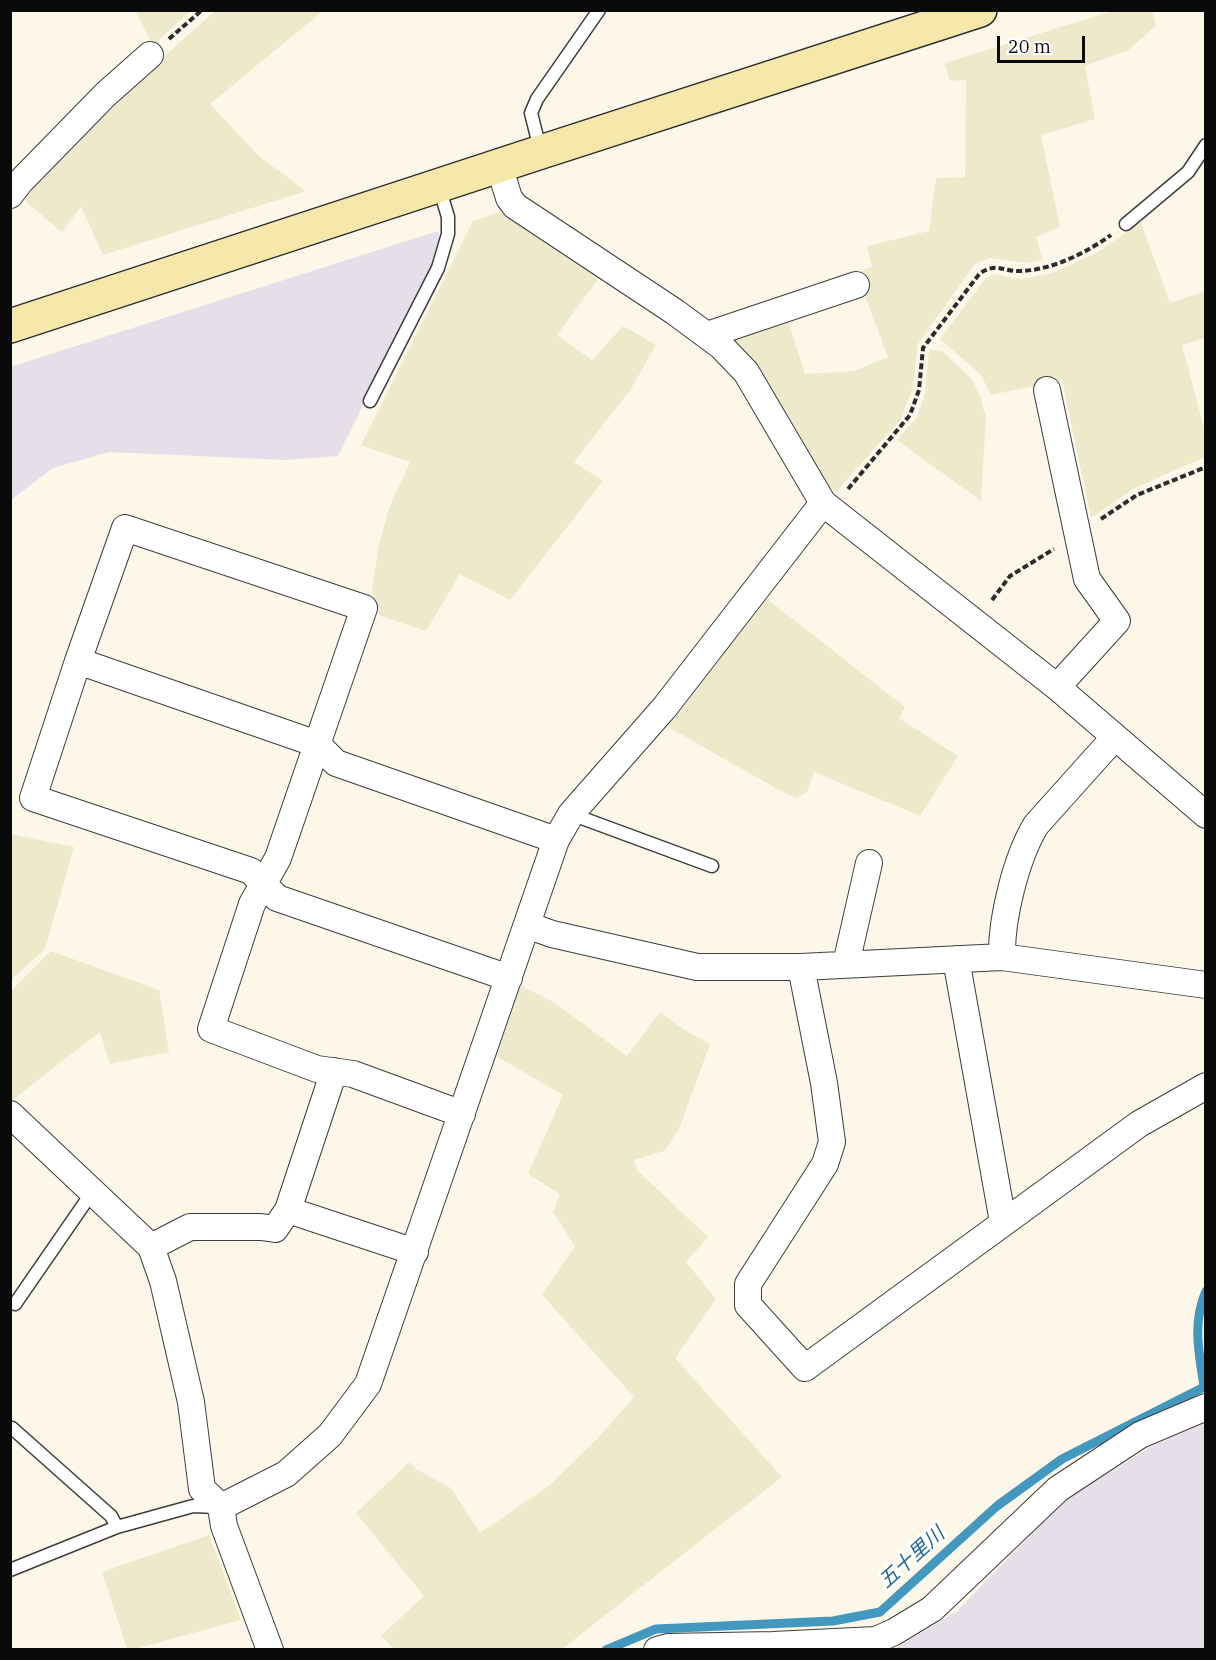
<!DOCTYPE html>
<meta charset="utf-8">
<style>
body{margin:0}
#map{position:relative;width:1216px;height:1660px;overflow:hidden;background:#fdf7e9;font-family:"IBM Plex Serif",serif}
canvas{display:block}
.frame{position:absolute;inset:0;border:12px solid #0a0a0a;pointer-events:none}
.scale{position:absolute;left:997px;top:36px;width:88px;height:27px;box-sizing:border-box;border:3px solid #0a0a0a;border-top:0;padding-left:8px;font-size:18px;line-height:21px;white-space:nowrap;color:#0a0a0a;-webkit-text-stroke:4px #fff;paint-order:stroke}
</style>
<div id="map">
<canvas width="1216" height="1660"></canvas>
<div class="frame"></div>
<div class="scale">20 m</div>
</div>
<script>
const context = document.querySelector('canvas').getContext('2d');
context.lineJoin = 'round';
function fill(path, color) { context.fillStyle = color; context.fill(path, 'evenodd'); }
function strokePath(path, color, width, dash) { context.strokeStyle = color; context.lineWidth = width; context.lineCap = dash ? 'butt' : 'round'; context.setLineDash(dash || []); context.stroke(path); }
function write(font, color, halo, rows, align = 'center') {
  context.font = font + ' "IBM Plex Serif","Noto Sans JP",serif'; context.lineWidth = 6; context.setLineDash([]); context.textBaseline = 'middle'; context.strokeStyle = halo; context.fillStyle = color; for (const [text, x, y, turn = 0] of rows) {
    context.save(); context.translate(x, y); context.rotate((+turn || 0) * Math.PI / 180); context.textAlign = isNaN(turn) ? turn : align; if (halo) context.strokeText(text, 0, 0); context.fillText(text, 0, 0); context.restore();
  }
}
const industrial = new Path2D(`
 M 438,231 L 440,238 L 434,261 L 338,456 L 285,460 L 109,452 L 53,468 L 11,500 L 10,367 Z
 M 1205,1423 L 1205,1649 L 893,1650 L 957,1611 L 1066,1499 L 1152,1446 Z`);
const farmland = new Path2D(`
 M 135,11 L 191,11 L 153,45 Z
 M 215,11 L 323,11 L 210,104 L 260,157 L 306,191 L 103,255 L 81,207 L 62,232 L 26,202 L 30,191 L 160,60 Z
 M 1112,11 L 1152,11 L 1156,25 L 1129,50 L 1085,66 L 1095,119 L 1041,135 L 1060,227 L 1036,237 L 1043,260 L 1027,263 L 990,258 L 975,264 L 918,344 L 913,387 L 901,419 L 836,492 L 829,486 L 753,363 L 733,344 L 735,337 L 788,320 L 805,374 L 854,371 L 888,357 L 856,272 L 872,267 L 867,246 L 929,231 L 936,178 L 965,177 L 966,80 L 950,81 L 945,63 Z
 M 500,212 L 599,278 L 557,335 L 592,360 L 623,326 L 656,345 L 631,389 L 574,462 L 603,481 L 510,600 L 460,574 L 426,631 L 380,616 L 372,591 L 378,549 L 389,508 L 410,462 L 361,445 L 473,221 Z
 M 1141,222 L 1170,303 L 1205,291 L 1205,338 L 1182,345 L 1205,432 L 1205,457 L 1135,488 L 1091,518 L 1062,380 L 991,395 L 981,375 L 940,339 L 985,279 L 994,274 L 1021,279 L 1052,273 L 1098,252 Z
 M 929,350 L 942,351 L 972,379 L 981,399 L 986,417 L 981,501 L 897,440 L 917,417 L 925,393 Z
 M 766,598 L 905,707 L 899,718 L 958,756 L 920,816 L 814,772 L 807,792 L 797,798 L 786,794 L 668,727 Z
 M 11,834 L 74,847 L 45,949 L 11,980 Z
 M 51,951 L 159,990 L 169,1052 L 110,1064 L 100,1032 L 12,1100 L 10,1099 L 11,991 Z
 M 520,985 L 555,1003 L 627,1056 L 660,1012 L 686,1031 L 710,1044 L 679,1129 L 664,1151 L 634,1160 L 637,1170 L 708,1237 L 686,1262 L 716,1299 L 675,1358 L 782,1477 L 562,1649 L 394,1649 L 381,1636 L 424,1596 L 356,1513 L 409,1462 L 418,1470 L 451,1488 L 480,1533 L 550,1485 L 597,1439 L 634,1397 L 542,1295 L 575,1246 L 553,1212 L 560,1194 L 528,1174 L 563,1095 L 496,1056 Z
 M 209,1535 L 241,1620 L 135,1649 L 127,1649 L 102,1572 Z`);
const stream = new Path2D(`
 M 1204,1386 C 1199,1354 1192,1322 1206,1291
 M 606,1650 L 656,1629 L 833,1621 L 880,1612 L 997,1506 L 1062,1459 L 1206,1386`);
const path = new Path2D(`
 M 169,39 L 202,10
 M 848,489 L 910,415 L 919,390 L 923,348 L 980,273 C 999,262 1002,272 1021,271 C 1052,270 1086,253 1111,235
 M 1101,519 L 1137,495 L 1206,467
 M 992,600 L 1010,576 L 1054,549`);
const lane = new Path2D(`
 M 540,149 L 531,113 L 537,99 L 599,10
 M 1126,224 L 1188,172 L 1206,145
 M 370,401 L 438,268 L 448,234 L 448,217 L 439,187
 M 571,814 L 712,866
 M 15,1304 L 93,1191
 M 12,1428 L 111,1516 L 117,1527
 M 10,1570 L 117,1527 L 193,1506 L 217,1507`);
const street = new Path2D(`
 M 499,165 L 509,198 L 515,206 L 675,312 L 721,346 L 746,372 L 823,503 L 1057,687 L 1206,815
 M 10,195 L 20,182 L 106,94 L 150,55
 M 707,335 L 856,285
 M 1047,390 L 1087,579 L 1117,621 L 1057,687
 M 78,661 L 317,744 L 336,763 L 556,840
 M 527,925 L 552,934 L 697,967 L 801,967 L 1002,957 L 1206,985
 M 1002,957 C 1001,919 1016,858 1036,825 L 1114,738
 M 956,959 L 1003,1222
 M 846,964 L 869,863
 M 801,967 L 824,1083 L 832,1142 L 825,1164 L 748,1284 L 748,1305 L 805,1368 L 1139,1124 L 1206,1086
 M 10,1114 L 151,1247 L 163,1281 L 191,1402 L 202,1489 L 221,1507 L 224,1526 L 270,1650
 M 462,1114 L 353,1074 L 317,1069 L 211,1029 L 252,904 L 278,858 L 364,608 L 125,528 L 78,661 L 33,798 L 251,871 L 277,898 L 509,978
 M 288,1210 L 334,1071
 M 151,1247 L 190,1227 L 261,1227 L 275,1229 L 288,1210 L 415,1252
 M 221,1507 L 286,1474 L 330,1435 L 368,1384 L 556,840 L 571,814 L 665,707 L 823,503
 M 657,1650 L 668,1647 L 773,1645 L 876,1640 L 894,1632 L 932,1609 L 1058,1489 L 1140,1435 L 1206,1407`);
const secondary = new Path2D(`
 M 10,326 L 541,152 L 980,10`);
const waterNames = [
 ["五十里川",912,1558,-42]
];
fill(industrial, '#e6dee8');
fill(farmland, '#efe9cc');
strokePath(stream, '#4298be', 9);
strokePath(lane, '#3d3d3d', 15);
strokePath(street, '#3d3d3d', 28);
strokePath(secondary, '#2c2c2c', 36);
strokePath(path, '#2c2c2c', 4, [6, 3]);
strokePath(lane, '#fff', 12);
strokePath(street, '#fff', 26);
strokePath(secondary, '#f6e7aa', 33);
write('italic 20px', '#22688d', '#fff', waterNames);
</script>
